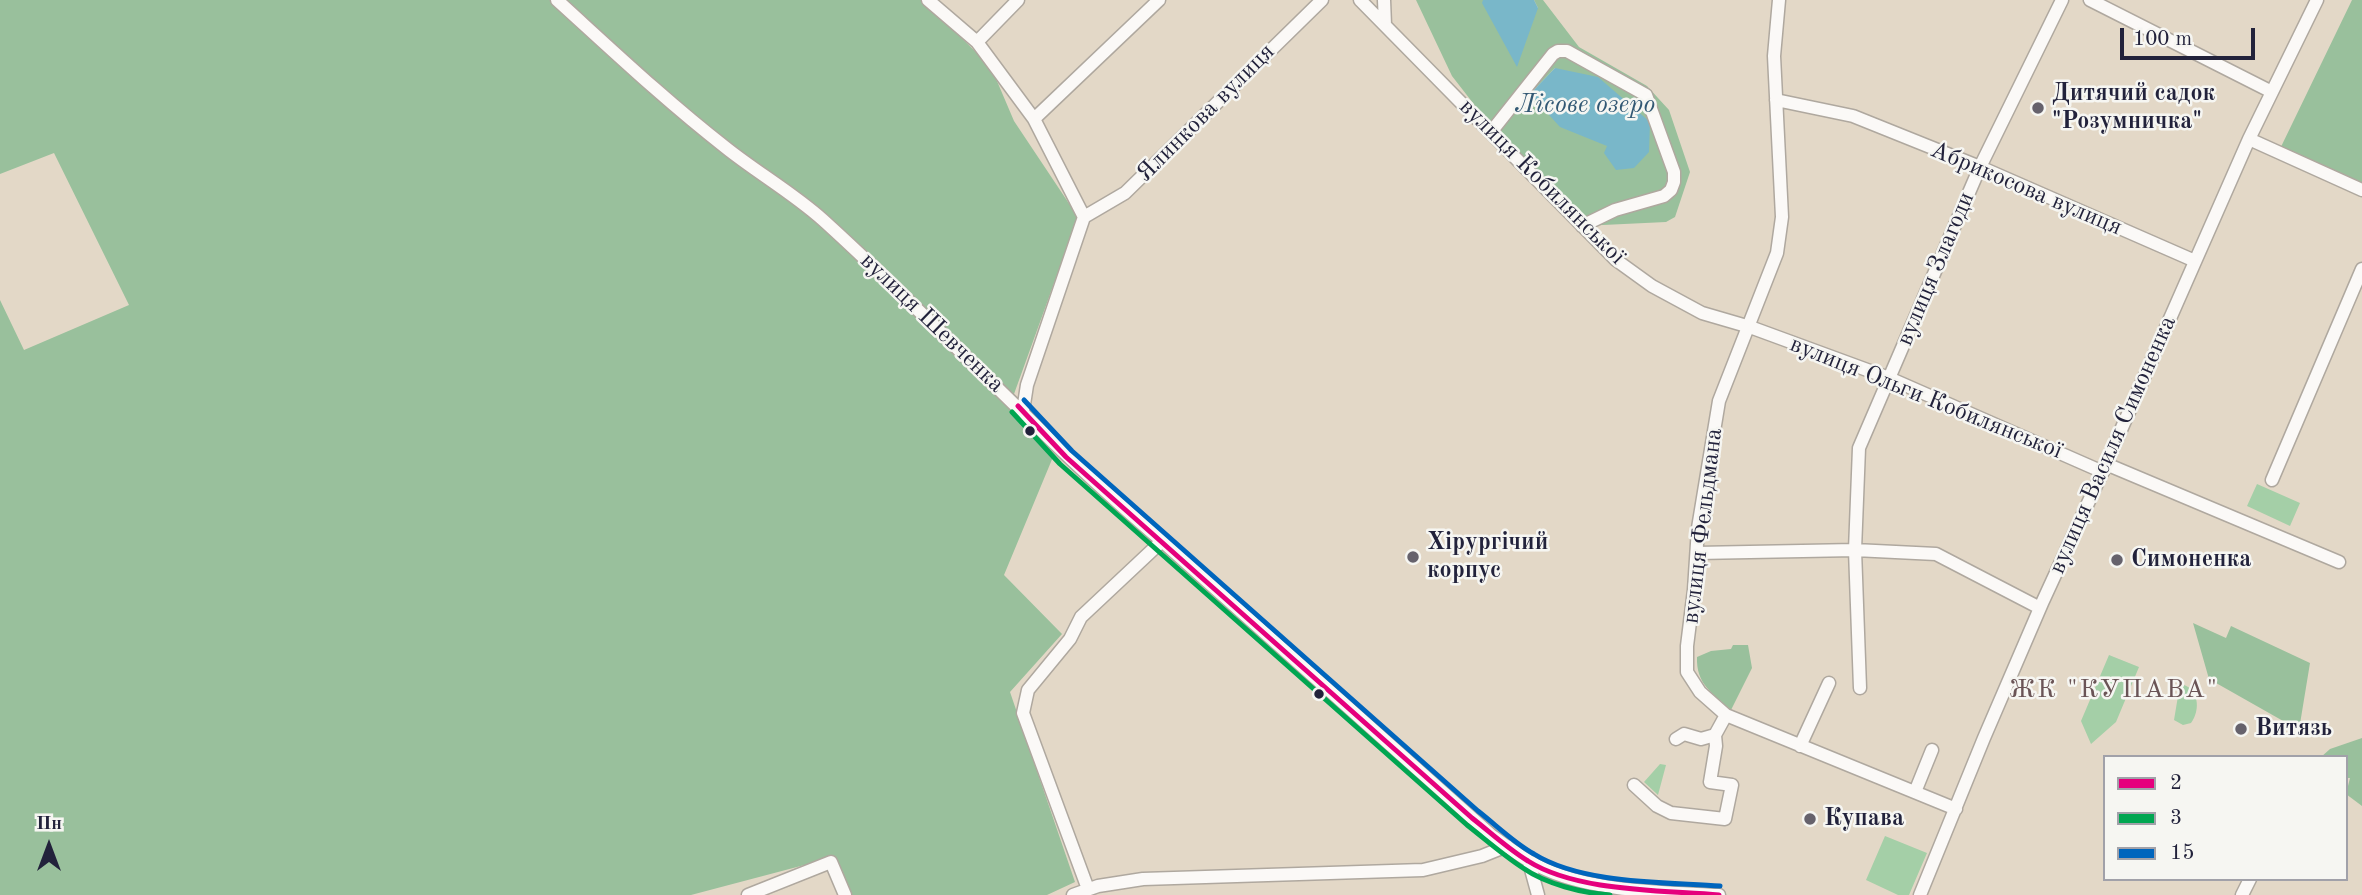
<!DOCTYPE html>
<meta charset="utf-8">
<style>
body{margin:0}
#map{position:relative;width:2362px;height:895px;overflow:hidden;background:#e3d8c7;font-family:"Old Standard TT",serif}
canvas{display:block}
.legend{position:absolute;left:2103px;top:755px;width:245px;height:126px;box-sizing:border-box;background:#f6f6f2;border:2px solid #a1a1a9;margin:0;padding:9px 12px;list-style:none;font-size:21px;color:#22223b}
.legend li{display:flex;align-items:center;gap:14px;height:35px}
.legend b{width:35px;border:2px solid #a1a1a9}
.north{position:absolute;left:14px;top:811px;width:70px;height:70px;-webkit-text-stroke:5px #f6f6f2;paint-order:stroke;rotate:0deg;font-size:19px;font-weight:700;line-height:28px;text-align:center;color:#22223b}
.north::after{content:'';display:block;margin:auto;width:24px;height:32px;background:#22223b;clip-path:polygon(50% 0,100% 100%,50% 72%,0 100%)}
.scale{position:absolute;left:2120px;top:28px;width:135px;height:32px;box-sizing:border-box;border:4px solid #22223b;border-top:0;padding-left:9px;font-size:21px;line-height:24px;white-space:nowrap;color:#22223b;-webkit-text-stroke:5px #f6f6f2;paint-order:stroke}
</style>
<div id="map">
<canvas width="2362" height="895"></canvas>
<ul class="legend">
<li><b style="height:9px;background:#e5007d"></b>2</li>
<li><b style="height:9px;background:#00a651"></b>3</li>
<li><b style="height:9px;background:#0065bd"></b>15</li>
</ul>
<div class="north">Пн</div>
<div class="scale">100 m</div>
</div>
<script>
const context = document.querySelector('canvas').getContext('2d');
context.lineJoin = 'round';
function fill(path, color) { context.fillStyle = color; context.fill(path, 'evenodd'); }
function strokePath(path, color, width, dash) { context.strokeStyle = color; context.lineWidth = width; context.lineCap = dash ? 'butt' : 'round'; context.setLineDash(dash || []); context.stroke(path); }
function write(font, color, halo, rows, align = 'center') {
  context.font = font + ' "Old Standard TT",serif'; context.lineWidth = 5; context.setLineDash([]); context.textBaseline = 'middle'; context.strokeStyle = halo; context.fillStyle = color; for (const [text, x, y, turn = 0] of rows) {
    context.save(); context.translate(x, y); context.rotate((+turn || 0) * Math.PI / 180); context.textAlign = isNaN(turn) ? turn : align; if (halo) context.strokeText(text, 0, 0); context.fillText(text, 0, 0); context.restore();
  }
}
const green = new Path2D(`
 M 2257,484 L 2300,503 L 2290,526 L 2247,506 Z
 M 2109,655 L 2139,667 L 2116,722 L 2091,744 L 2081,721 Z
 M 2180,684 C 2199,687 2201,710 2191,723 L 2183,725 L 2174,720 Z
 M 1660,764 L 1666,765 L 1658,795 L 1644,782 Z
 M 1885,836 L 1927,853 L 1909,895 L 1898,895 L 1866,880 Z`);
const forest = new Path2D(`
 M 0,0 L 923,0 L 991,67 L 1014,121 L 1078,217 L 1014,394 L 1005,402 L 1053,457 L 1004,575 L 1062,634 L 1010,692 L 1075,882 L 1047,895 L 847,895 L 831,858 L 691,895 L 0,895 L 0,300 L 24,350 L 129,305 L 54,153 L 0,174 Z
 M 1416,0 L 1483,0 L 1483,3 L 1538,8 L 1534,0 L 1543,0 L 1579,47 L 1647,86 L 1669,110 L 1690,172 L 1675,217 L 1666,222 L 1582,226 L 1522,166 L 1452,76 ZM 1555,68 L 1634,168 L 1608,146 L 1530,94 Z
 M 2352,0 L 2362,0 L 2362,189 L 2278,153 Z
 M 2193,623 L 2226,638 L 2231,626 L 2310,663 L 2299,730 L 2209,679 Z
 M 1733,645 L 1748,645 L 1752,668 L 1731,710 C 1712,693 1696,684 1697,657 L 1711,651 L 1731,649 Z
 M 2362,738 L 2362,806 L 2346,794 L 2350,778 L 2346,778 L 2346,757 L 2321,757 L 2330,749 Z`);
const water = new Path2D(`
 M 1483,0 L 1534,0 L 1538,8 L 1517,67 L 1482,3 Z
 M 1555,68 L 1598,77 L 1650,122 L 1649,152 L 1634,168 L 1616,170 L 1604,153 L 1607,146 L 1560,127 L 1530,94 Z`);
const minor = new Path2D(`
 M 557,0 C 612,50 666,101 725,147 C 756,172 793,193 823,220 C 938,324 1043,440 1162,541 L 1491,835 C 1509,848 1526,861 1547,870 C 1597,892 1664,892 1719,895
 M 928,0 L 977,42 L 1034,119 L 1084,217
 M 1360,0 L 1616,260 L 1652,286 L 1702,313 L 1750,327 L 1889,378 L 2103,472
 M 1384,0 L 1385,25
 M 1779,0 L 1774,56 L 1782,217 L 1777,253 L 1719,401 L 1698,528 L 1694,590 L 1687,646 L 1687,672 L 1700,692 L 1726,715 L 1956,809
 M 2090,0 L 2270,91
 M 977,42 L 1018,0
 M 1776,100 L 1853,116 L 1980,167 L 2195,261
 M 1034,119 L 1159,0
 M 1491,132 L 1553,54 L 1558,51 L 1567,51 L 1646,95 L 1674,172 L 1674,182 L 1671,190 L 1664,196 L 1615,210 L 1582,226
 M 2249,139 L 2362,190
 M 1084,217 L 1125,193 L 1322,0
 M 1023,411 L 1027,385 L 1084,217
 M 2106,464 L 2339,562
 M 2272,480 L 2362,269
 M 1697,553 L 1855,550 L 1936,554 L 2040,608
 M 1860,688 L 1855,550 L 1859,448 L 1980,167 L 2062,0
 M 1676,739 L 1684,734 L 1701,739 L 1715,735 L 1726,715
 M 1800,746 L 1829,683
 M 1634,785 L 1657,806 L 1671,813 L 1725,819 L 1732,785 L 1710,782 L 1716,746 L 1715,735
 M 1915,792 L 1932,750
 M 1529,862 L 1538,895
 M 1088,889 L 1023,713 L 1028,690 L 1070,639 L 1081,617 L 1162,541
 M 748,895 L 831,862 L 845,895
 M 1073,895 L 1098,886 L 1143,879 L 1423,870 L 1482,856 L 1507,846
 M 1920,895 L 1984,738 L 2043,601 L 2106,464 L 2249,139 L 2317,0
 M 2242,895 L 2250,879`);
const bus1 = new Path2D(`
 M 1018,406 L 1066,457 L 1472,818 C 1490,832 1508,849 1528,861 C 1577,892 1662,890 1719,895`);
const bus2 = new Path2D(`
 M 1012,412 L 1060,464 L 1467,825 C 1485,839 1503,855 1523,868 C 1546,884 1582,893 1610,895`);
const bus3 = new Path2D(`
 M 1024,400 L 1072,451 L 1478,811 C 1496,825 1514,843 1534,854 C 1582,884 1664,882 1720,886`);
const markers = [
 [2038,108,7,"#66626c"],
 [1030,431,6,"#22223b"],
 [1413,557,7,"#66626c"],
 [2117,560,7,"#66626c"],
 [1319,694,6,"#22223b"],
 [2241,729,7,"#66626c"],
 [1810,819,7,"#66626c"]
];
const poiNames = [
 ["Дитячий садок",2052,94],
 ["\"Розумничка\"",2052,122],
 ["Хірургічий",1427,543],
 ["корпус",1427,571],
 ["Симоненка",2131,560],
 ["Витязь",2255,729],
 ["Купава",1824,819]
];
const streetNames = [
 ["Ялинкова вулиця",1206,113,-45],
 ["вулиця Кобилянської",1542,182,45],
 ["Абрикосова вулиця",2026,189,23],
 ["вулиця Злагоди",1936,269,-67],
 ["вулиця Шевченка",932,323,44],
 ["вулиця Ольги Кобилянської",1926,398,22],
 ["вулиця Василя Симоненка",2113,445,-66],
 ["вулиця Фельдмана",1703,526,-83]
];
const waterNames = [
 ["Лісове озеро",1585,105]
];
const neighbourhoodNames = [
 ["ЖК \"КУПАВА\"",2114,690]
];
fill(green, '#a4cfa7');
fill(forest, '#99c09c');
fill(water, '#79b7c9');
strokePath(minor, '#afa89f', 15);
strokePath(minor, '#fbf9f7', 12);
strokePath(bus1, '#e5007d', 5);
strokePath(bus2, '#00a651', 5);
strokePath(bus3, '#0065bd', 5);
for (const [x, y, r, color] of markers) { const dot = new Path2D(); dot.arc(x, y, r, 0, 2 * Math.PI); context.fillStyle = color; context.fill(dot); strokePath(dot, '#f6f6f2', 2.5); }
write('bold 24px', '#22223b', '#f6f6f2', poiNames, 'left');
write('24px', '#22223b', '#f6f6f2', streetNames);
write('italic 26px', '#325874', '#f6f6f2', waterNames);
context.letterSpacing = '2px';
write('26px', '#6a5456', '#f6f6f2', neighbourhoodNames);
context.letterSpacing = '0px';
</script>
